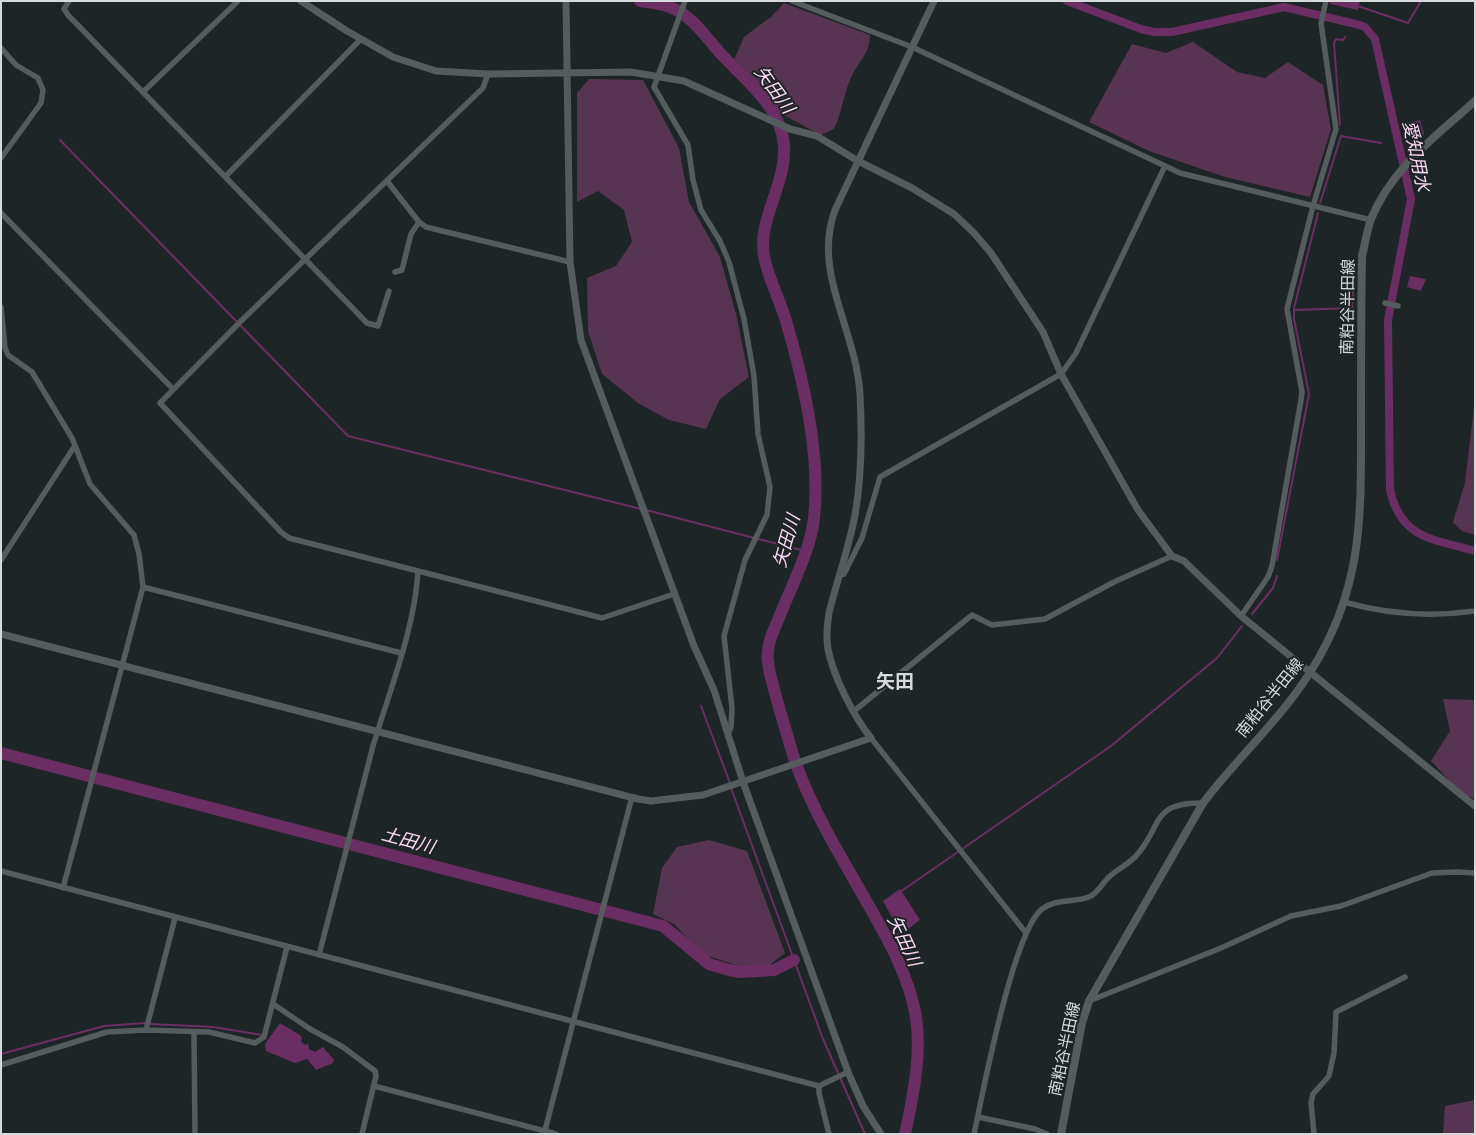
<!DOCTYPE html>
<meta charset="utf-8">
<style>
body{margin:0}
#map{position:relative;width:1476px;height:1135px;overflow:hidden;background:#1e2526;font-family:"Public Sans",sans-serif}
canvas{display:block}
.frame{position:absolute;inset:0;border:2px solid #d6dadb;pointer-events:none}
</style>
<div id="map">
<canvas width="1476" height="1135"></canvas>
<div class="frame"></div>
</div>
<script>
const context = document.querySelector('canvas').getContext('2d');
context.lineJoin = 'round';
function fill(path, color) { context.fillStyle = color; context.fill(path, 'evenodd'); }
function strokePath(path, color, width, dash) { context.strokeStyle = color; context.lineWidth = width; context.lineCap = dash ? 'butt' : 'round'; context.setLineDash(dash || []); context.stroke(path); }
function write(font, color, halo, rows, align = 'center') {
  context.font = font + ' "Public Sans","Noto Sans JP",sans-serif'; context.lineWidth = 4; context.setLineDash([]); context.textBaseline = 'middle'; context.strokeStyle = halo; context.fillStyle = color; for (const [text, x, y, turn = 0] of rows) {
    context.save(); context.translate(x, y); context.rotate((+turn || 0) * Math.PI / 180); context.textAlign = isNaN(turn) ? turn : align; if (halo) context.strokeText(text, 0, 0); context.fillText(text, 0, 0); context.restore();
  }
}
const green = new Path2D(`
 M 784,3 L 870,35 C 870,55 857,62 850,80 C 843,96 842,113 834,129 L 821,135 L 778,112 L 761,88 L 733,62 L 744,37 L 772,16 Z
 M 1193,42 L 1237,72 L 1265,78 L 1288,62 L 1323,85 L 1331,129 L 1310,197 L 1225,177 L 1149,151 L 1089,122 L 1132,44 L 1166,53 Z
 M 589,79 L 643,80 L 679,148 L 689,202 L 720,257 L 736,314 L 749,377 L 720,399 L 706,429 L 669,420 L 638,403 L 602,374 L 588,331 L 587,278 L 616,266 L 632,242 L 624,210 L 598,191 L 577,202 L 577,93 Z
 M 1475,398 L 1475,535 L 1462,531 L 1453,522 L 1465,483 Z
 M 1443,699 L 1475,700 L 1475,799 L 1460,792 L 1431,761 L 1450,731 Z
 M 709,840 L 747,851 L 785,953 L 767,967 L 742,967 L 702,954 L 674,924 L 653,914 L 662,868 L 677,847 Z
 M 1475,1100 L 1475,1134 L 1443,1134 L 1445,1106 Z`);
const water = new Path2D(`
 M 1331,1 L 1360,1 L 1358,10 L 1330,4 Z
 M 1420,120 L 1424,134 L 1415,145 L 1409,123 Z
 M 1410,276 L 1426,279 L 1421,291 L 1407,287 Z
 M 900,889 L 920,920 L 901,934 L 883,901 Z
 M 280,1023 L 300,1035 L 302,1038 L 301,1042 L 306,1045 L 308,1043 L 309,1049 L 315,1052 L 323,1047 L 334,1060 L 333,1063 L 316,1070 L 307,1059 L 295,1063 L 266,1051 L 265,1044 Z`);
const stream = new Path2D(`
 M 1358,6 L 1408,23 L 1421,1
 M 1340,125 L 1334,43 L 1336,39 L 1343,40 L 1345,37
 M 60,140 L 348,436 L 641,509
 M 1320,203 L 1341,136 L 1381,143
 M 1295,310 L 1352,308 L 1354,270
 M 646,510 L 805,551
 M 1277,560 L 1309,394 L 1294,319 L 1294,308 L 1318,213
 M 1252,614 L 1273,588 L 1277,576
 M 701,706 L 730,783
 M 731,788 L 823,1039 L 865,1134
 M 900,892 L 1111,746 L 1217,658 L 1242,626
 M 889,945 L 901,931
 M 150,1024 L 213,1027 L 262,1035
 M 1,1054 L 104,1026 L 145,1023`);
const canal = new Path2D(`
 M 1067,1 L 1141,29 L 1154,32 L 1172,32 L 1284,7 L 1356,24 L 1365,27 L 1375,39 L 1411,199 L 1388,320 L 1390,490 C 1401,539 1433,539 1475,551`);
const river = new Path2D(`
 M 640,1 C 657,3 673,5 687,17 C 700,27 710,42 721,54 C 745,80 781,106 784,145 C 787,186 755,221 765,261 C 770,281 780,301 786,321 C 804,381 821,456 814,519 C 810,552 790,589 778,620 C 772,634 766,647 768,662 C 770,679 776,695 780,711 C 787,733 792,756 801,777 C 815,812 834,845 853,878 C 875,917 902,959 913,1003 C 924,1044 914,1093 905,1134
 M 1,753 L 663,926 L 709,964 L 729,970 L 740,972 L 774,970 L 794,960`);
const minor = new Path2D(`
 M 69,1 L 64,9 L 68,15 L 367,323 L 378,326 L 389,291
 M 685,1 L 654,87 L 688,145 L 693,180 L 701,210 L 720,241 L 729,262 L 744,319 L 754,376 L 758,434 L 770,487 L 767,515 L 745,560 L 724,636 L 732,708 L 731,727 L 728,734
 M 792,1 L 912,47 L 1180,173 L 1371,220
 M 1,48 L 16,65 L 38,78 L 43,90 L 41,103 L 1,158
 M 488,74 L 483,88 L 241,321 L 160,403 L 281,532 L 289,538 L 602,618 L 674,594
 M 143,92 L 238,1
 M 226,176 L 361,39
 M 387,181 L 419,222 L 426,227 L 570,262
 M 1,213 L 172,388
 M 395,272 L 402,270 L 411,234 L 419,222
 M 1385,303 L 1398,306
 M 1,307 L 5,348 L 8,355 L 32,372 L 72,438 L 90,484 L 134,535 L 139,554 L 143,587 L 63,888
 M 1,560 L 74,447
 M 839,575 L 844,574 L 862,538 L 880,477 L 1061,374 L 1076,353 L 1165,166
 M 143,587 L 401,653
 M 1344,602 C 1386,614 1432,617 1475,611
 M 1241,616 L 1268,577 L 1272,566 L 1301,400 L 1302,392 L 1287,309 L 1313,206 L 1336,129 L 1321,23 L 1326,1
 M 854,711 L 972,615 L 992,625 L 1045,619 L 1114,582 L 1172,556
 M 871,738 L 1026,933
 M 1,871 L 819,1086 L 848,1072
 M 319,955 L 373,746 C 390,689 414,631 418,572
 M 1089,1001 L 1221,948 L 1291,916 L 1341,906 L 1432,873 L 1457,872 L 1475,873
 M 273,1004 L 310,1029 L 343,1047 L 375,1071 L 376,1076 L 362,1134
 M 146,1030 L 175,918
 M 194,1032 L 195,1134
 M 1,1065 L 107,1032 L 146,1030 L 209,1032 L 255,1043 L 264,1037 L 287,947
 M 374,1086 L 556,1134
 M 819,1086 L 819,1093 L 829,1134
 M 978,1117 L 1035,1129 L 1047,1134
 M 544,1134 L 632,797
 M 974,1134 C 983,1092 1013,932 1042,909 C 1057,898 1073,903 1089,897 C 1097,894 1102,884 1108,878 C 1116,870 1127,865 1135,857 C 1163,828 1149,802 1203,803
 M 1314,1134 L 1311,1102 L 1313,1094 L 1329,1076 L 1334,1053 L 1336,1012 L 1405,977`);
const tertiary = new Path2D(`
 M 301,1 L 347,31 L 393,57 L 436,71 L 488,74 L 631,72 L 684,81 L 790,129 L 817,136 L 858,161 L 912,188 L 954,214 L 974,233 L 991,253 L 1043,332 L 1061,374 L 1138,510 L 1172,556 L 1184,561 L 1241,616 L 1475,806
 M 566,1 L 570,262 L 581,340 L 694,646 L 714,690 L 743,782 L 848,1072 L 863,1106 L 881,1134
 M 1,634 L 638,799 L 651,801 L 703,795 L 871,738 C 854,717 833,676 828,649 C 826,637 827,625 829,613 C 837,580 849,548 855,515 C 862,476 862,432 860,394 C 856,329 812,273 835,210 L 934,1`);
const secondary = new Path2D(`
 M 1061,1134 L 1082,1023 L 1089,1001 L 1203,803 C 1237,758 1281,719 1311,671 C 1364,587 1361,514 1361,419 C 1361,365 1361,310 1362,256 C 1365,244 1367,230 1371,219 C 1392,168 1435,137 1475,101`);
const streetNames = [
 ["南粕谷半田線",1348,307,-89],
 ["南粕谷半田線",1270,698,-51],
 ["南粕谷半田線",1065,1049,-78]
];
const waterNames = [
 ["矢田川",774,90,54],
 ["愛知用水",1416,156,78],
 ["矢田川",787,541,-74],
 ["土田川",408,841,15],
 ["矢田川",904,941,65]
];
const quarterNames = [
 ["矢田",895,682]
];
fill(green, '#583453');
fill(water, '#6a2e62');
strokePath(stream, '#6a2e62', 2);
strokePath(canal, '#6a2e62', 8);
strokePath(river, '#6a2e62', 12);
strokePath(minor, '#545c5d', 5.5);
strokePath(tertiary, '#545c5d', 7);
strokePath(secondary, '#545c5d', 8);
write('16px', '#d6dadb', '#1e2526', streetNames);
write('italic 18px', '#fbd6f4', '#1e2526', waterNames);
write('bold 19px', '#d6dadb', '#1e2526', quarterNames);
</script>
